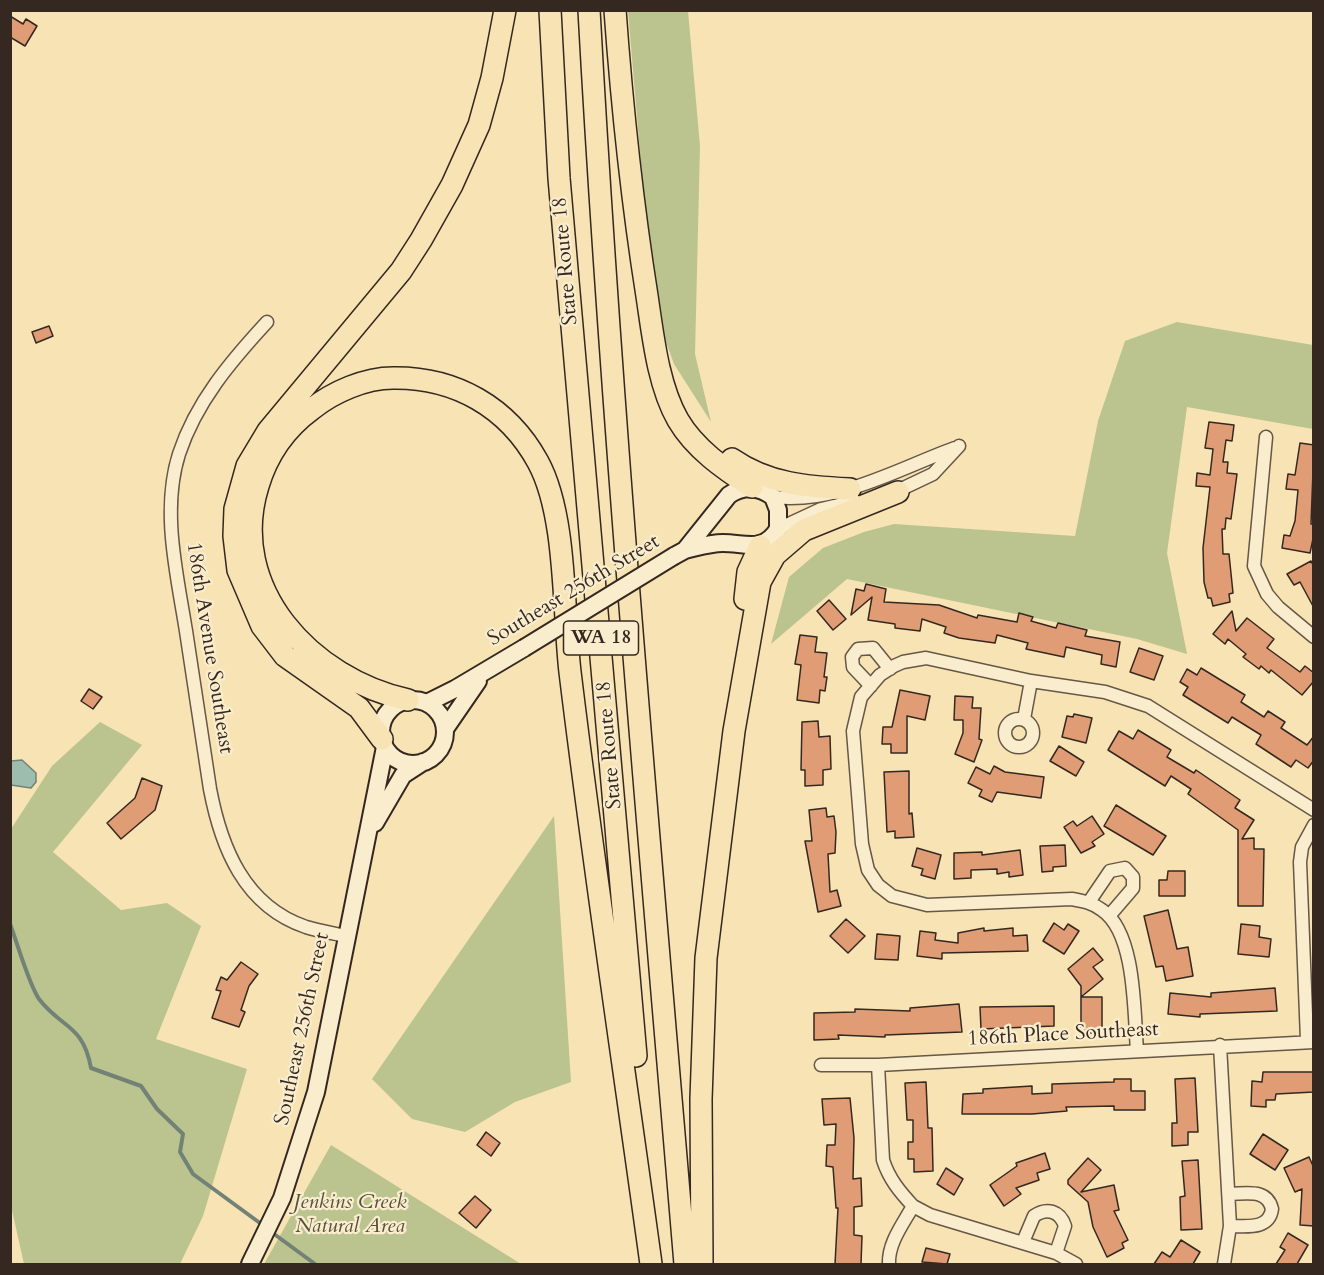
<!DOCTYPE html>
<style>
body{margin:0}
#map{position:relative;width:1324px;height:1275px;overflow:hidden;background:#f7e3b4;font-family:Cardo,serif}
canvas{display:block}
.frame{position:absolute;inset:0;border:12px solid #352821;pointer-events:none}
</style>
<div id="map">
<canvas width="1324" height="1275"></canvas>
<div class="frame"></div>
</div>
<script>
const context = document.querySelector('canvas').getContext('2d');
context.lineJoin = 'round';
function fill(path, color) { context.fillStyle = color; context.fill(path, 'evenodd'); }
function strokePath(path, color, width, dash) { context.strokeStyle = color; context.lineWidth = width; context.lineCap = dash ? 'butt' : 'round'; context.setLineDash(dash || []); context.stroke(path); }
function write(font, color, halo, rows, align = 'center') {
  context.font = font + ' Cardo,serif'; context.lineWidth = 4.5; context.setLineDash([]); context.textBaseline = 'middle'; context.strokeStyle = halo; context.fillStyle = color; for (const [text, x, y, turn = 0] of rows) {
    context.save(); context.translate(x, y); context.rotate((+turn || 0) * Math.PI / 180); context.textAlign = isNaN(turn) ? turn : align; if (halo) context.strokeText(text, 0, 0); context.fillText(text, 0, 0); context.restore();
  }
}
const green = new Path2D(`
 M 628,11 L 688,11 L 700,146 L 695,354 L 711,422 L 674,364 L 659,323 L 649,258 Z
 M 1177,322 L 1313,345 L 1313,429 L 1187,407 L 1167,553 L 1187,654 L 1137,639 L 847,579 L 771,644 L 789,577 L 823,548 L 864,532 L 894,524 L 1075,536 L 1098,421 L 1125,341 Z
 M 100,722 L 142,745 L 53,852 L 121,910 L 167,903 L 201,926 L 156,1039 L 247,1069 L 203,1216 L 180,1264 L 24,1264 L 11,1206 L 11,829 L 52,766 Z
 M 554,816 L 571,1082 L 515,1102 L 465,1132 L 412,1119 L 372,1079 Z
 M 331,1145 L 521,1264 L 264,1264 Z`);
const water = new Path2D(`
 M 22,760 L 36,773 L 36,782 L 31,788 L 11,785 L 11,761 Z`);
const stream = new Path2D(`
 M 10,924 C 17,942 29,985 39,999 C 62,1029 83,1024 91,1068 L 141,1086 L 157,1109 L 183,1134 L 180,1152 L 193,1174 L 264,1226
 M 270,1231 L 315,1264`);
const building = new Path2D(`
 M 10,16 L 23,24 L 26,19 L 37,26 L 25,46 L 10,37 Z
 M 49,326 L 53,336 L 36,343 L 32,332 Z
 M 1209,422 L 1234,425 L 1232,441 L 1226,440 L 1223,462 L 1228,462 L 1227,473 L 1237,474 L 1231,519 L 1226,518 L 1225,529 L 1222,529 L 1223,554 L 1229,554 L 1233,593 L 1229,594 L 1230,602 L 1213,606 L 1211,598 L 1208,598 L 1204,582 L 1203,548 L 1210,487 L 1196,486 L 1197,473 L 1210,475 L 1213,449 L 1205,448 Z
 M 1300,443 L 1314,445 L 1311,524 L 1314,524 L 1314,534 L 1310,553 L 1282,548 L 1284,535 L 1290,536 L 1295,521 L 1298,490 L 1286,489 L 1288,474 L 1295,475 Z
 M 1311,561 L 1314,567 L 1314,608 L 1300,582 L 1294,585 L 1287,574 Z
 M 866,584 L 886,589 L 884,602 L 939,605 L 977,618 L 978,615 L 1017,622 L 1019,613 L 1033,617 L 1031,621 L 1056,628 L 1058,623 L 1087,630 L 1085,636 L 1120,642 L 1116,667 L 1101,664 L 1102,655 L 1066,647 L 1064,657 L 1026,649 L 1028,643 L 997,635 L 995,643 L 959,638 L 944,633 L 946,627 L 922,619 L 920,631 L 895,628 L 895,624 L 868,620 L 872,597 L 851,615 L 856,589 L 864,591 Z
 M 829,600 L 846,619 L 833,630 L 817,611 Z
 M 1232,611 L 1236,631 L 1247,618 L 1274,639 L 1267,648 L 1300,672 L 1305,666 L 1314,673 L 1314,681 L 1302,695 L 1271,670 L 1269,673 L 1261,666 L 1259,669 L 1243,657 L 1246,654 L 1228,639 L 1225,644 L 1213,634 Z
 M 800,635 L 817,637 L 815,652 L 827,653 L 824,677 L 827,677 L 825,691 L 820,690 L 819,703 L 797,700 L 801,665 L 795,664 Z
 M 1139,648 L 1163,656 L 1154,680 L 1130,672 Z
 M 1201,668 L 1245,695 L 1241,702 L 1264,717 L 1268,711 L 1285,722 L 1281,728 L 1307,745 L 1314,736 L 1314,760 L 1308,768 L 1296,760 L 1291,767 L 1256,744 L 1261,735 L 1232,717 L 1228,723 L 1183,695 L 1188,687 L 1180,682 L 1187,669 L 1197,675 Z
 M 89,689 L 102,697 L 93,709 L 81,701 Z
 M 900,690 L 930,696 L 925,720 L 907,716 L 907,753 L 891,753 L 891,744 L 882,744 L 883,727 L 892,727 Z
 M 955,696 L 973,697 L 972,708 L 981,708 L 979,739 L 982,740 L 974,762 L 955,754 L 963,733 L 963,720 L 954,720 Z
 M 1074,714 L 1092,718 L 1086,743 L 1062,737 L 1067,716 L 1073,717 Z
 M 818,721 L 819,737 L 830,736 L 831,769 L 823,770 L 823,785 L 805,786 L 805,770 L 801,770 L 802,722 Z
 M 1138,730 L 1171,750 L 1167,757 L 1194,773 L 1196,770 L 1240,800 L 1235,808 L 1254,820 L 1242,839 L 1254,838 L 1254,849 L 1264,849 L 1263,906 L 1238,906 L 1238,830 L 1188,794 L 1191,789 L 1171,776 L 1165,786 L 1108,750 L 1119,731 L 1133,739 Z
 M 1059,746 L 1084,762 L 1076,776 L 1050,761 Z
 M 994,766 L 1005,772 L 1044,777 L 1041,798 L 997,792 L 992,802 L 979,796 L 982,790 L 968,783 L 976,767 L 990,774 Z
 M 909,771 L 909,814 L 912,813 L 914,837 L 895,838 L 895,831 L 887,832 L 884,772 Z
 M 142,778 L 162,786 L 155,810 L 121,839 L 107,823 L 135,798 Z
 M 1116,805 L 1166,836 L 1153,855 L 1104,826 Z
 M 826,808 L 827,817 L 834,816 L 836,832 L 835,853 L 828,854 L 830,892 L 837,890 L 841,906 L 818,912 L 805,841 L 812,841 L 809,810 Z
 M 1092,816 L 1104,834 L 1092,842 L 1095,846 L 1081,853 L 1064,827 L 1073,821 L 1077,826 Z
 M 1065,845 L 1066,866 L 1053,867 L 1053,871 L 1042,872 L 1040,846 Z
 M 917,848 L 941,855 L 935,879 L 921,875 L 923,869 L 912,866 Z
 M 1020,850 L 1023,875 L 1009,877 L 1009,872 L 997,874 L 997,869 L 971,870 L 971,878 L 954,879 L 954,853 L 982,852 L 982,855 Z
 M 1168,871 L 1185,871 L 1185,896 L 1159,896 L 1159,880 L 1167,880 Z
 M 1168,910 L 1177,949 L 1188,947 L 1193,976 L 1166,981 L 1163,966 L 1156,967 L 1144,916 Z
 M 846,919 L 865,936 L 848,953 L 830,936 Z
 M 1054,923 L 1064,930 L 1068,924 L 1079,931 L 1064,954 L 1043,941 Z
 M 1241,924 L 1260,926 L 1259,937 L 1271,939 L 1269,957 L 1238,954 Z
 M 984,928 L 984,931 L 1013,928 L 1013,936 L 1027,935 L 1028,951 L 942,953 L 942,959 L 917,956 L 920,931 L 936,933 L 935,940 L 958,943 L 958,933 Z
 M 877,934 L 900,936 L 898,960 L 875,959 Z
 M 1093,948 L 1103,960 L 1093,967 L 1103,979 L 1081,997 L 1081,986 L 1068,969 Z
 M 241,962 L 258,974 L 249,986 L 241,1010 L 245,1012 L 239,1027 L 212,1018 L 221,991 L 216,990 L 221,977 L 227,980 Z
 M 1275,988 L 1277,1011 L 1200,1014 L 1200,1017 L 1168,1014 L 1170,993 L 1211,997 L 1211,993 Z
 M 1081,997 L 1102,997 L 1102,1033 L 1081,1033 Z
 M 959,1004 L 962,1032 L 885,1035 L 885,1037 L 838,1035 L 839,1039 L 814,1040 L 814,1013 L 855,1012 L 855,1009 L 910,1011 L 910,1008 Z
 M 1054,1006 L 1054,1026 L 981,1029 L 980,1007 Z
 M 1263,1072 L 1314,1072 L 1314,1092 L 1276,1094 L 1275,1100 L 1266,1100 L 1266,1107 L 1251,1106 L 1252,1081 L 1262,1082 Z
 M 1195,1078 L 1198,1132 L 1188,1132 L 1188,1145 L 1172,1146 L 1172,1123 L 1177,1123 L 1175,1079 Z
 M 1114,1079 L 1131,1079 L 1131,1091 L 1145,1091 L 1145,1110 L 1114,1110 L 1114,1106 L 1066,1107 L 1067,1111 L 1032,1114 L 962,1114 L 963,1094 L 983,1093 L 983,1089 L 1032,1086 L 1032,1094 L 1052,1093 L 1052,1084 L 1114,1082 Z
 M 926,1082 L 928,1128 L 932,1128 L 933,1171 L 914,1172 L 914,1159 L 908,1159 L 908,1142 L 913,1142 L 913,1120 L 907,1120 L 905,1083 Z
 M 850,1098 L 854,1138 L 853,1179 L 861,1178 L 862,1206 L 854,1207 L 854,1235 L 862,1236 L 861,1264 L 835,1264 L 838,1208 L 836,1208 L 833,1167 L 826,1166 L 827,1145 L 835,1145 L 836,1124 L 824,1125 L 822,1099 Z
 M 486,1132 L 500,1143 L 491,1156 L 477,1145 Z
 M 1263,1134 L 1288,1150 L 1275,1170 L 1250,1154 Z
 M 1045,1153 L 1050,1169 L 1037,1173 L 1039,1180 L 1016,1188 L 1021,1194 L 1004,1206 L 990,1185 L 1017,1166 L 1016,1163 Z
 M 1309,1157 L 1314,1168 L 1314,1226 L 1300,1225 L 1302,1189 L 1295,1192 L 1284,1168 Z
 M 1088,1158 L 1101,1170 L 1081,1192 L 1114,1185 L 1119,1210 L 1114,1211 L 1128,1240 L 1122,1243 L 1124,1248 L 1107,1257 L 1093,1227 L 1088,1202 L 1068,1184 L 1068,1180 Z
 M 1198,1160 L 1202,1229 L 1181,1230 L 1180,1197 L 1185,1196 L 1182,1161 Z
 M 946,1168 L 963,1179 L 954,1195 L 937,1184 Z
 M 475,1196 L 491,1210 L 476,1228 L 459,1213 Z
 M 1288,1233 L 1308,1245 L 1297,1264 L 1276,1264 L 1285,1250 L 1280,1247 Z
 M 1181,1240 L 1200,1252 L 1193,1264 L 1154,1264 L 1162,1252 L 1170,1257 Z
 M 926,1248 L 950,1254 L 947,1264 L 922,1262 Z`);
const minor = new Path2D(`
 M 267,322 C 231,361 196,402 179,454 C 161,511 177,574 186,631 C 194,684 202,736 210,789 C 221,847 244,906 306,927 C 319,931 333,933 346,936
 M 1266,437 L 1254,566 L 1267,594 L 1278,607 L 1314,637
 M 893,493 L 933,474 L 959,446
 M 773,497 C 839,504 895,470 955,448
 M 778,529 L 821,509 L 855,501
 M 871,686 L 853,667 L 852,657 L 858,649 L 873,648 L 890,669
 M1005 733a14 14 0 1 1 28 0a14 14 0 1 1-28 0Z
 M 1024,719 L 1031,681
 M 1089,902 L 1110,871 L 1125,868 L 1133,877 L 1133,888 L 1109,916
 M 1307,1040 L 1300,862 L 1302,847 L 1314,825
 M 1220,1045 L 1230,1226 L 1224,1264
 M 1137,1051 C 1134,1013 1136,933 1102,910 C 1093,903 1083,901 1072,899 L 927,905 L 892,896 L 878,885 L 868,870 L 862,844 L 853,731 L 861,697 L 880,675 L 894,666 L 903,662 L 926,658 L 1031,681 L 1105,692 L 1148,706 L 1314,810
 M 821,1065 L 878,1065 L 1314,1042
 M 878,1065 L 883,1160 C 889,1179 900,1192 913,1206 C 903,1224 888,1243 889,1264
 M 1229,1194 C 1246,1194 1267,1188 1272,1209 C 1269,1230 1247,1226 1230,1226
 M 913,1206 L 930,1215 L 1056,1253 L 1076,1264
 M 1023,1242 L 1034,1216 C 1047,1207 1060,1211 1065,1226 L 1056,1253`);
const secondary = new Path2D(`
 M 674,556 L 685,550 L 729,495 C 744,485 759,486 773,497 L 778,510 L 778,529 C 763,553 746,543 723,543 C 710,543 698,547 685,550
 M381 732a32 32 0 1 1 64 0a32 32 0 1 1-64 0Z
 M 427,703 L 455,689 L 524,648
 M 445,729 L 478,681
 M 375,823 L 403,775 L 423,762
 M 250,1264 L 282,1198 L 316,1092 L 385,747`);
const motorway = new Path2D(`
 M 550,10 L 559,178 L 636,1056
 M 589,10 C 612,429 650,847 685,1264
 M 615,10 C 622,106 632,201 647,296 C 653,336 658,385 678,420 C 695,449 724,469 752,487
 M 732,459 C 768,484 807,487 850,489
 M 745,599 L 748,572 L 760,546
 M 408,700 C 312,679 226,589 258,486 C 267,455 286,428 312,409 C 333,392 365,378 393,378 C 455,377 508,407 538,462 C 567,515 563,611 570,672 C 594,870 624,1067 651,1264
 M 382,739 L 359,708 L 285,656 L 262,626 L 238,570 L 234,536 L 235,509 L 247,466 L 268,431 L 401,271 L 421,240 L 452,185 L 479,125 L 492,78 L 505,10
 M 702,1264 L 701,1099 L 706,958 L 734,731 L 760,582 L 775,555 L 804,530 L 898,492`);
const secondaryBridge = new Path2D(`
 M 524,648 L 674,556`);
const shields = [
 [601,638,75]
];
const shieldNames = [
 ["WA 18",601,638]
];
const streetNames = [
 ["State Route 18",566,261,-95],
 ["Southeast 256th Street",574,591,-31],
 ["186th Avenue Southeast",209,648,81],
 ["State Route 18",610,745,-95],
 ["Southeast 256th Street",303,1029,-78],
 ["186th Place Southeast",1063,1035,-3]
];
const parkNames = [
 ["Jenkins Creek",350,1203],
 ["Natural Area",350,1227]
];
fill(green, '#bbc48e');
fill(water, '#9dbeae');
strokePath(water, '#738276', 1.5);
strokePath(stream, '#738276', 4);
fill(building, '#e09c75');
strokePath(building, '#352821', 1.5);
strokePath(minor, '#665746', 15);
strokePath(secondary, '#352821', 20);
strokePath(motorway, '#352821', 24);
strokePath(minor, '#faedce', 12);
strokePath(secondary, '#faedce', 16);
strokePath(motorway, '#f7e3b4', 21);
strokePath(secondaryBridge, '#352821', 20, []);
strokePath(secondaryBridge, '#faedce', 16);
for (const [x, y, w] of shields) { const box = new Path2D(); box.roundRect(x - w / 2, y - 17, w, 34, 4.5); context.fillStyle = '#faedce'; context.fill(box); strokePath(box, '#352821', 1.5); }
write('bold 20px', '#352821', null, shieldNames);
write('21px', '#352821', '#faedce', streetNames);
write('italic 21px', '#564f3c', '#faedce', parkNames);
</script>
